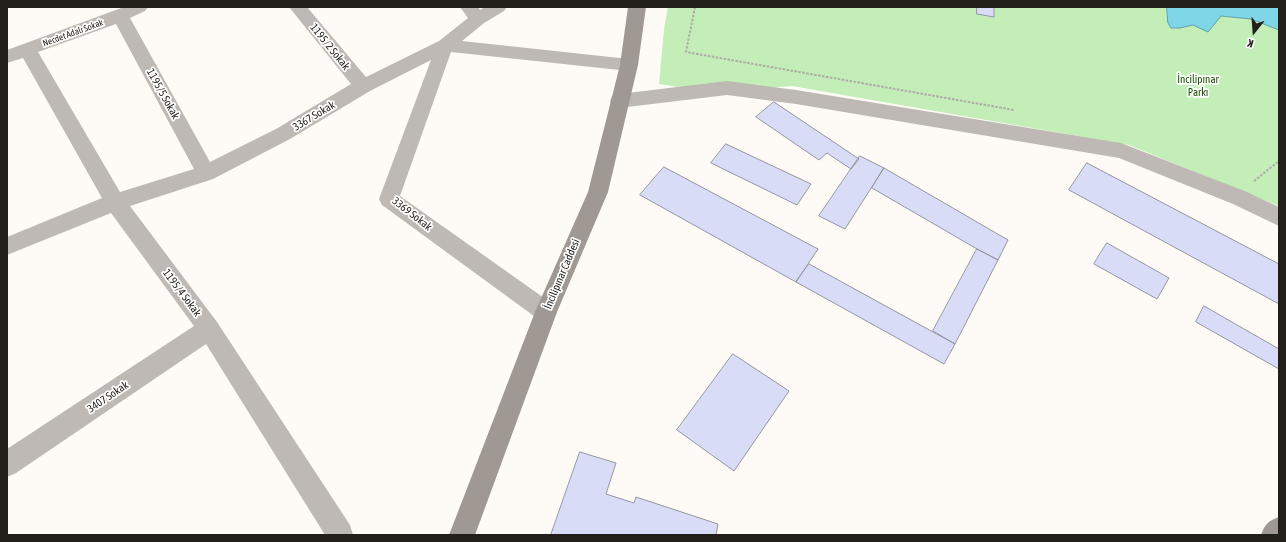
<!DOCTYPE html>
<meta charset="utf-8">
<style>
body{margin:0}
#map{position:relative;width:1286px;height:542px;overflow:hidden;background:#fefaf6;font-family:"Asap Condensed",sans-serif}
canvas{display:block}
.frame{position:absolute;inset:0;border:8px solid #221e1a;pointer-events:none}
.north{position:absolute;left:1234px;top:12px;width:40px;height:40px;-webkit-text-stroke:3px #fff;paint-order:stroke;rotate:197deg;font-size:11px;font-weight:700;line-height:16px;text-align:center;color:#221e1a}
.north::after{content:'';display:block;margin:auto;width:14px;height:18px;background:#221e1a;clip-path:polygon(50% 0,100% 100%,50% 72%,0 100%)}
</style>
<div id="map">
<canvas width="1286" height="542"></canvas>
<div class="frame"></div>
<div class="north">K</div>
</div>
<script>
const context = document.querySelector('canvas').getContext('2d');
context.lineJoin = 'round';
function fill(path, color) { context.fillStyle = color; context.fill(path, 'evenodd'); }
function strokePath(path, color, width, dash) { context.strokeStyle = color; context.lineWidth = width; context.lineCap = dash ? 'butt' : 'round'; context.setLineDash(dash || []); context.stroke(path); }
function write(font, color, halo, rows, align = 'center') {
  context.font = font + ' "Asap Condensed",sans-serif'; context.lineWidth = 3.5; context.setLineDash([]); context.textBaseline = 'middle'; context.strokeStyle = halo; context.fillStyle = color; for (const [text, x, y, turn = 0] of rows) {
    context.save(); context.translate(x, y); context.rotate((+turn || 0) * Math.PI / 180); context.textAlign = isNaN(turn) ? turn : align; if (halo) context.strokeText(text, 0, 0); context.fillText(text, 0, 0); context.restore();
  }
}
const green = new Path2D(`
 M 668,7 L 1279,7 L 1279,206 L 1129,145 L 792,86 L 711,92 L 659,84 L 664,29 Z`);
const water = new Path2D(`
 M 1167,7 L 1279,7 L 1279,30 L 1251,19 L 1221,16 L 1208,32 L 1193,25 L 1180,28 L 1171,28 L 1168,23 Z`);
const building = new Path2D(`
 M 977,7 L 994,7 L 994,17 L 977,14 Z
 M 774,102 L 859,159 L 851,169 L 827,153 L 819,160 L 756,117 Z
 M 726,144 L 811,184 L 797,205 L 711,163 Z
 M 860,156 L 884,168 L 845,229 L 819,216 Z
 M 1087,163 L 1279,264 L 1279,304 L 1069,190 Z
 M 664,167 L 818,249 L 796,282 L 640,195 Z
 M 884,168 L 1008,240 L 998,260 L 977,249 L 872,188 Z
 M 1107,243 L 1169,278 L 1157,299 L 1094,264 Z
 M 977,249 L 998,260 L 955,344 L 933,331 Z
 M 809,264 L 955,344 L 944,364 L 796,282 Z
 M 1204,306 L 1279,349 L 1279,369 L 1196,322 Z
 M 733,354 L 789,391 L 734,471 L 677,430 Z
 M 580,452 L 616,463 L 606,494 L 634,503 L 636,497 L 718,524 L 716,535 L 551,535 Z`);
const path = new Path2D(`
 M 695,7 L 686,52 L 1014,110
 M 1254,181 L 1279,161`);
const minor = new Path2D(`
 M 124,7 L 148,7 L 145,11 L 130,18 L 210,162 L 276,129 L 351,84 L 289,7 L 307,7 L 366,77 L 439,41 L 468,18 L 460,7 L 478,7 L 480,10 L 485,7 L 507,7 L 504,11 L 484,23 L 462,41 L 629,59 L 635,60 L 638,65 L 635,70 L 629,71 L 451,52 L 400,196 L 554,305 L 557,312 L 554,319 L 546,322 L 538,319 L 382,205 L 379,199 L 431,60 L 370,91 L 290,139 L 213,179 L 130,206 L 217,322 L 350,525 L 353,535 L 325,535 L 206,344 L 16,473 L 7,477 L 7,449 L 194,326 L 111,213 L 7,255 L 7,237 L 102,198 L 23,58 L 7,63 L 7,50 ZM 116,24 L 194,169 L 120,192 L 38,52 Z
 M 727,81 L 796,90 L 1121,143 L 1247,192 L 1279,207 L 1279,226 L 1233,204 L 1119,158 L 796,104 L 727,95 L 619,108 L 612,106 L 610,101 L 612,96 L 619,94 Z`);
const secondary = new Path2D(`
 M 628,7 L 646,7 L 638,65 L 608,192 L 557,312 L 475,535 L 449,535 L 535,312 L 588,192 L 620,65 Z
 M 1279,517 L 1279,535 L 1261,535 C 1265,524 1268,521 1279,517 Z`);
const farStreetnames = [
 ["Necdet Adalı Sokak",73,33,-20]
];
const streetNames = [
 ["1195/2 Sokak",330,47,51],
 ["1195/5 Sokak",163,94,61],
 ["3367 Sokak",314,116,-31],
 ["3369 Sokak",412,214,38],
 ["İncilipınar Caddesi",562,274,-67],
 ["1195/4 Sokak",182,293,53],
 ["3407 Sokak",108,397,-34]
];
const parkNames = [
 ["İncilipınar",1198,80],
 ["Parkı",1198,93]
];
fill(green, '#c4eeb8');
fill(water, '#7ed6e7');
strokePath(water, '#629faa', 1);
fill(building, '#d9dcf6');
strokePath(building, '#9395a1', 1);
strokePath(path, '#aeaaa6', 2, [2.5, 1.5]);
fill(minor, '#beb9b5');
fill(secondary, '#a09993');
write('9px', '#221e1a', '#fff', farStreetnames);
write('11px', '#221e1a', '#fff', streetNames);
write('11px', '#1a4f00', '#fff', parkNames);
</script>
